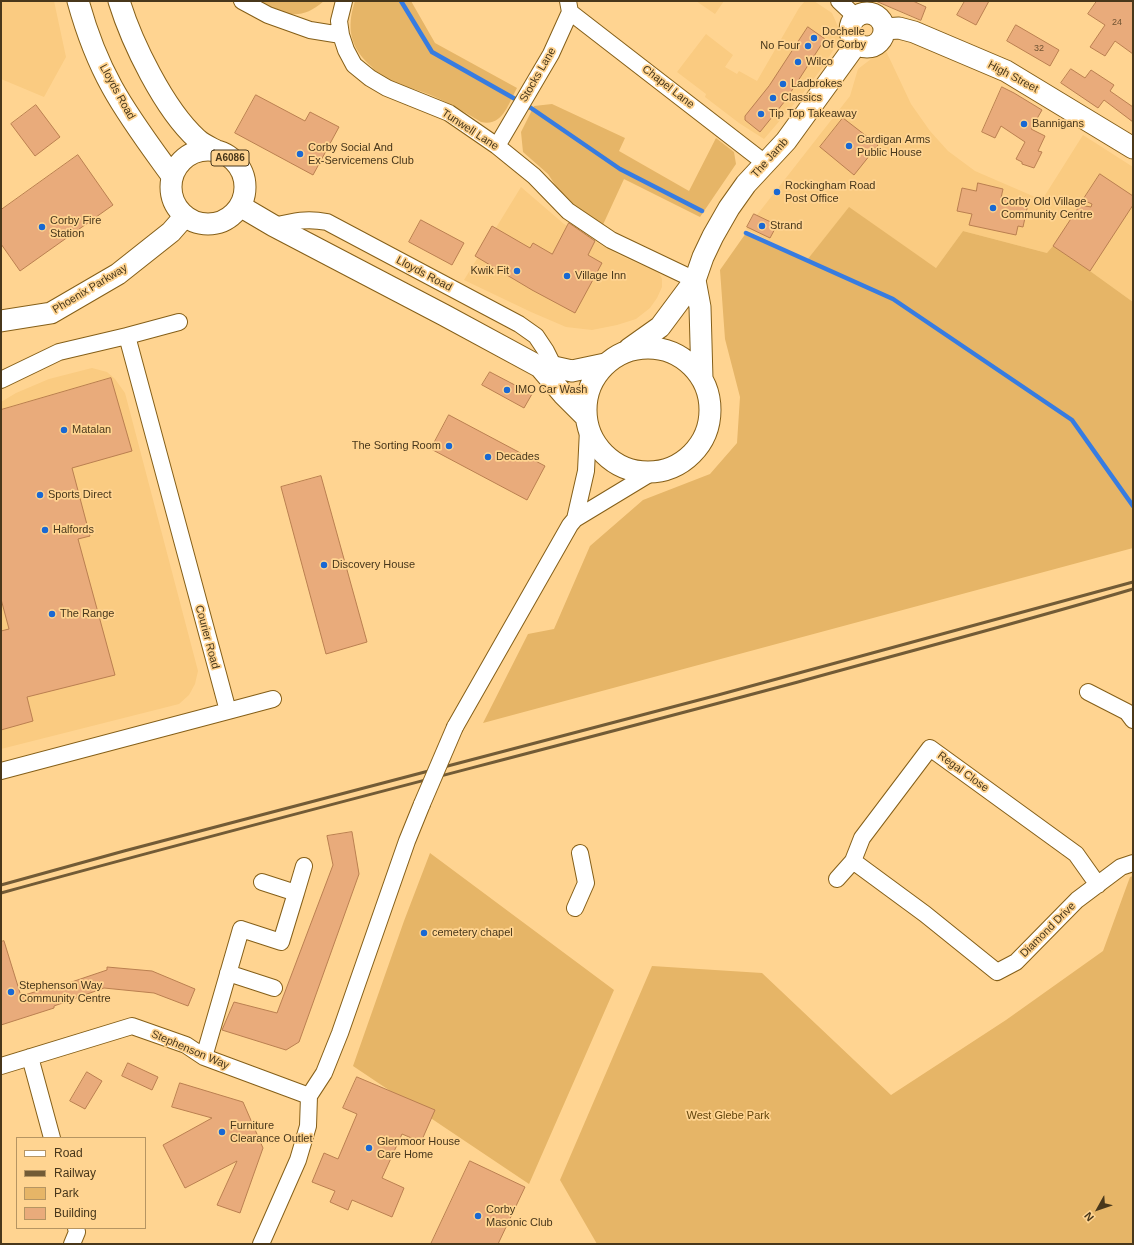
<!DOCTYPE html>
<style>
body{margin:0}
#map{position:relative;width:1134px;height:1245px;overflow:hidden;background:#ffd491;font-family:Arial,sans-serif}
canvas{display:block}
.frame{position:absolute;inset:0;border:2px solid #48371b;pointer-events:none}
.legend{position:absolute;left:16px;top:1137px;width:130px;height:92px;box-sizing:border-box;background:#ffd491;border:1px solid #b69562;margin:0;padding:5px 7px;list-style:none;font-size:12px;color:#48371b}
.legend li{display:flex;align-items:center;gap:8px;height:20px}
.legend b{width:20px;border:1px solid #b69562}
.north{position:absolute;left:1078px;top:1189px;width:40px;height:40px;-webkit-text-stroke:3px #ffd491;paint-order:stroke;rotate:230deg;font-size:11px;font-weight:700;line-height:16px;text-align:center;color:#48371b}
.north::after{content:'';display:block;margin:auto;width:14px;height:18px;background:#48371b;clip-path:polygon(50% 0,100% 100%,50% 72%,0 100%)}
</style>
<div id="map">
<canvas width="1134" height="1245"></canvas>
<div class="frame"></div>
<ul class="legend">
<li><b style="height:5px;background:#fff"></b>Road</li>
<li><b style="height:5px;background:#725b36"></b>Railway</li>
<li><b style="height:11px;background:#e6b567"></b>Park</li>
<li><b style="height:11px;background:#e9ab7b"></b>Building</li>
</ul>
<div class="north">N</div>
</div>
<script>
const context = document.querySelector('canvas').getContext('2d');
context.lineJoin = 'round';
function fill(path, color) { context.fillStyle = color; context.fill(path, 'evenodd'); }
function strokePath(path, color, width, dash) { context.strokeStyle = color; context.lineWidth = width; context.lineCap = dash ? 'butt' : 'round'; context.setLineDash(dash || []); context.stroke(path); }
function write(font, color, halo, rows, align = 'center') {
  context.font = font + ' Arial,sans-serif'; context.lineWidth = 3.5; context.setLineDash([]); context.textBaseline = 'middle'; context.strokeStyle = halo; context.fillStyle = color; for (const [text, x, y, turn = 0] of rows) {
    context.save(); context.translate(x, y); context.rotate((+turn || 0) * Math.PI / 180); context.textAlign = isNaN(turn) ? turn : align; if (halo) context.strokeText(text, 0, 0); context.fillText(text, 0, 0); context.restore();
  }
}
const built = new Path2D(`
 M 1,1 L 54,1 L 66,57 L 44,97 L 1,79 Z
 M 696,1 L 724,1 L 715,14 Z
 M 805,1 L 814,1 L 832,13 L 839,29 L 839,41 L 822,68 L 800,97 L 764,139 L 739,123 L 705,97 L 706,94 L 677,72 L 706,34 L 733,55 L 725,67 L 737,74 L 739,71 L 757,81 L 799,8 Z
 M 886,51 L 911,104 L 930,131 L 948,151 L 975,171 L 1042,200 L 1083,135 L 1133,167 L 1133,302 L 1090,271 L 1047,253 L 963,231 L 936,268 L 849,208 L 807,260 L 746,229 L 850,96 L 858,69 L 871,59 Z
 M 521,187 L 564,224 L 619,255 L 659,273 L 662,279 L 662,287 L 657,298 L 650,308 L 636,319 L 617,325 L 592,330 L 566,327 L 531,312 L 464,280 Z
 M 92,368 L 107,372 L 115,379 L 125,393 L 198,671 L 195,684 L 189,695 L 179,704 L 1,749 L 1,402 L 16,393 L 49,379 Z`);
const green = new Path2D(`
 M 258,1 L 324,1 C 300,22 284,15 258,1 Z
 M 355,1 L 411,1 L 435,43 L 517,88 C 508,104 503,127 481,122 C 466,113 451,104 435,97 C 418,89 399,86 383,77 C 379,75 375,71 372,67 C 350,48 346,28 355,1 Z
 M 552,104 L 625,138 L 619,151 L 689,191 L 716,138 L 734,152 L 736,164 L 700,217 L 624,179 L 601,229 L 571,209 L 548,174 L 523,152 L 521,132 L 534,106 Z
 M 849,207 L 936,268 L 963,231 L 1047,253 L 1053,246 L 1090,271 L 1133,302 L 1133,548 L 483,723 L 528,634 L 554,629 L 590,546 L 643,500 L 710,474 L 737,443 L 740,397 L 725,339 L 720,270 L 746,233 L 807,260 Z
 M 430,853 L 614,990 L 529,1184 L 353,1066 L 404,921 Z
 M 1133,876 L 1133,1244 L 597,1244 L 560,1180 L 652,966 L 762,973 L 891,1095 L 1006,1020 L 1103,951 L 1130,877 Z`);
const stream = new Path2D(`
 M 401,1 L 432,52 L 531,108 L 620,169 L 702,211
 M 746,233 L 893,299 L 1072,420 L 1133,506`);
const building = new Path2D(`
 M 876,1 L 913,1 L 926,7 L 921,20 Z
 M 965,1 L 989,1 L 976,25 L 957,15 Z
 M 1097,1 L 1133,1 L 1133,54 L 1115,41 L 1105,56 L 1090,47 L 1105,25 L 1088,14 Z
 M 1016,25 L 1059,50 L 1050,66 L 1007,41 Z
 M 808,27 L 825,39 L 785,101 L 760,132 L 745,120 L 745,116 L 769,86 Z
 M 1071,69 L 1085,78 L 1091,70 L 1114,85 L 1110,91 L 1133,107 L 1133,122 L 1104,100 L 1098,108 L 1061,83 Z
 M 1002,87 L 1014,93 L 1042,110 L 1031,129 L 1045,136 L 1038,151 L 1042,152 L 1034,168 L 1022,164 L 1022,162 L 1016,159 L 1025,142 L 1001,126 L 995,138 L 982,132 Z
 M 256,95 L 305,121 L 310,112 L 339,127 L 313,175 L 235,133 Z
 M 36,105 L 60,137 L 35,156 L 11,124 Z
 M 843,118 L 878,145 L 854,175 L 820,147 Z
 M 78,155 L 113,205 L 20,271 L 1,244 L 1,210 Z
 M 1100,174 L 1133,196 L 1133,205 L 1090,271 L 1053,246 L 1080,205 L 1091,207 L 1092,204 L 1083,200 Z
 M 978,183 L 1003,189 L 1001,198 L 1028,204 L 1023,227 L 1018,226 L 1016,235 L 969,225 L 972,214 L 957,211 L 962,188 L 976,191 Z
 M 754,214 L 777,225 L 770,238 L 747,227 Z
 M 421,220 L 464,243 L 452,265 L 409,242 Z
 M 569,223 L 595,241 L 588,255 L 602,263 L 575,313 L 532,290 L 475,256 L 492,226 L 530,248 L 533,243 L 552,254 Z
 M 490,372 L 532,394 L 524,408 L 482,385 Z
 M 111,378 L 132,451 L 72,468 L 90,536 L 78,539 L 115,675 L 27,697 L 33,721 L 1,730 L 1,631 L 9,629 L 1,599 L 1,410 Z
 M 449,415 L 545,466 L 527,500 L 431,449 Z
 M 321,476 L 367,642 L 326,654 L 281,487 Z
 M 352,832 L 359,874 L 299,1042 L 286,1050 L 222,1030 L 234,1002 L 277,1013 L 333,865 L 327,836 Z
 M 4,941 L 21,996 L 48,988 L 48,990 L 107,970 L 107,967 L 152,971 L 195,989 L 188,1006 L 154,993 L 104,988 L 54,1006 L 54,1008 L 1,1025 L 1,942 Z
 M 128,1063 L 158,1077 L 152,1090 L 122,1076 Z
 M 87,1072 L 102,1081 L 85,1109 L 70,1101 Z
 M 357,1077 L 435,1110 L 421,1142 L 402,1134 L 382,1178 L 404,1188 L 392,1217 L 352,1200 L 348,1210 L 330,1202 L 335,1191 L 312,1182 L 324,1153 L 338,1159 L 357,1114 L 343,1108 Z
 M 180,1083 L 243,1102 L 263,1148 L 240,1213 L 217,1205 L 237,1161 L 185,1188 L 163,1145 L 212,1118 L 172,1107 Z
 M 470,1161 L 525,1187 L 498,1244 L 431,1244 Z`);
const minor = new Path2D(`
 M 242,1 L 268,15 L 310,30 L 341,35 L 346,50 L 354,65 L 370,78 L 387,88 L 449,113 L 497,146 L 534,176 L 568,211 L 611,240 L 695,280
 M 839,1 L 856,17
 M 570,12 L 765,163
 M 341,35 L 339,21 L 344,1
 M 497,146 L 551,54 L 570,12 L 568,1
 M 274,226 C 294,221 307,218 327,222 L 519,324 L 536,336 L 546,351 L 554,367
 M 127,336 L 179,322
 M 1,380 L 59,352 L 127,336 L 228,711 L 1,771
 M 575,519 L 586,471 L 588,430
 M 1088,692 L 1127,712 L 1133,720
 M 228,711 L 273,699
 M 455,727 L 570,525 L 575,519 L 651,473
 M 853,861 L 925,914 L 997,972 L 1016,962 L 1077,900 L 1121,867 L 1133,863
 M 837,879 L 853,861 L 862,838 L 930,748 L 1076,854 L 1098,885
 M 296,893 L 304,866
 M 575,908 L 586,883 L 580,853
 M 228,973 L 274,988
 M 30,1057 L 52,1138
 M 204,1057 L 241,929 L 281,942 L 296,893 L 262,882
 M 1,1066 L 132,1026 L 186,1045 L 204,1057 L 309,1096
 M 72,1244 L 77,1232 L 76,1228
 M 261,1244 L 298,1160 L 308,1126 L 309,1096 L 324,1073 L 340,1033 L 407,841 L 422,804`);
const major = new Path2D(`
 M 78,1 C 86,30 97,60 112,87 C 129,118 151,147 172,176
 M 119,1 C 132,43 164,109 197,139 C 202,144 209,147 215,150
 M850 30a17 17 0 1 1 34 0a17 17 0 1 1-34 0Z
 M 884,29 L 899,28 L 914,32 L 1006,71 L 1133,148
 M171 187a37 37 0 1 1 74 0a37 37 0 1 1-74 0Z
 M 240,206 L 274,226 L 444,315 L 540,367 L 563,394 L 585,416
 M 695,280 L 700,307 L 702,379
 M 1,321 L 51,313 L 118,274 L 171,232 L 185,216
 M586 410a62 62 0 1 1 124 0a62 62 0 1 1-124 0Z
 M 629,349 L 660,327 L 695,280 L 703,257 L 713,236 L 729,208 L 746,184 L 786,141 L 857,43
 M 540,367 L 554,367 L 572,371 L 605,364`);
const rail = new Path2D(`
 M 1,885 L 124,851 L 718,695 L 1133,582
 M 1,893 C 266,820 533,753 798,682 C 910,651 1022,622 1133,589`);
const minorBridge = new Path2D(`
 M 422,804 L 455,727`);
const markers = [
 [814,38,4,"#1968d3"],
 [808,46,4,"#1968d3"],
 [798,62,4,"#1968d3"],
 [783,84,4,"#1968d3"],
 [773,98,4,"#1968d3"],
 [761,114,4,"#1968d3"],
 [1024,124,4,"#1968d3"],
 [849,146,4,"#1968d3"],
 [300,154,4,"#1968d3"],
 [777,192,4,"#1968d3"],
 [993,208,4,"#1968d3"],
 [762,226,4,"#1968d3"],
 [42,227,4,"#1968d3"],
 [517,271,4,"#1968d3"],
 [567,276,4,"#1968d3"],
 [507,390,4,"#1968d3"],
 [64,430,4,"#1968d3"],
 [449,446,4,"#1968d3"],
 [488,457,4,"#1968d3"],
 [40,495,4,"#1968d3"],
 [45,530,4,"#1968d3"],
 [324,565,4,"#1968d3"],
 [52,614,4,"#1968d3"],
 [424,933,4,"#1968d3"],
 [11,992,4,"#1968d3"],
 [222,1132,4,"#1968d3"],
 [369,1148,4,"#1968d3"],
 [478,1216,4,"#1968d3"]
];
const numberNames = [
 ["24",1117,23],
 ["32",1039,49]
];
const shields = [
 [230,158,38]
];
const shieldNames = [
 ["A6086",230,158]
];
const poiNames = [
 ["Dochelle",822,32],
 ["Of Corby",822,45],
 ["No Four",800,46,"right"],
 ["Wilco",806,62],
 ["Ladbrokes",791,84],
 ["Classics",781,98],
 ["Tip Top Takeaway",769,114],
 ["Bannigans",1032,124],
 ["Cardigan Arms",857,140],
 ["Public House",857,153],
 ["Corby Social And",308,148],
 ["Ex-Servicemens Club",308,161],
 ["Rockingham Road",785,186],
 ["Post Office",785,199],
 ["Corby Old Village",1001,202],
 ["Community Centre",1001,215],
 ["Corby Fire",50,221],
 ["Station",50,234],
 ["Strand",770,226],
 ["Kwik Fit",509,271,"right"],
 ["Village Inn",575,276],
 ["IMO Car Wash",515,390],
 ["Matalan",72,430],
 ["The Sorting Room",441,446,"right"],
 ["Decades",496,457],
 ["Sports Direct",48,495],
 ["Halfords",53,530],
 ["Discovery House",332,565],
 ["The Range",60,614],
 ["cemetery chapel",432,933],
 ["Stephenson Way",19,986],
 ["Community Centre",19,999],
 ["Furniture",230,1126],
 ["Clearance Outlet",230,1139],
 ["Glenmoor House",377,1142],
 ["Care Home",377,1155],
 ["Corby",486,1210],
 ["Masonic Club",486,1223]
];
const streetNames = [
 ["Stocks Lane",538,75,-60],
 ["High Street",1013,77,28],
 ["Chapel Lane",668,87,38],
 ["Lloyds Road",117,92,61],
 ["Tunwell Lane",470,130,33],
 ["The Jamb",770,158,-48],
 ["Lloyds Road",424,274,28],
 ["Phoenix Parkway",90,289,-31],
 ["Courier Road",207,637,75],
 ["Regal Close",963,772,36],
 ["Diamond Drive",1048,930,-45],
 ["Stephenson Way",190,1050,23]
];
const parkNames = [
 ["West Glebe Park",728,1116]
];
fill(built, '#facb81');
fill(green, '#e6b567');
strokePath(stream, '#377ce1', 4.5);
fill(building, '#e9ab7b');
strokePath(building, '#ba7f50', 1);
strokePath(minor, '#855f18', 18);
strokePath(major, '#855f18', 23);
strokePath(minor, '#fff', 16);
strokePath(major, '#fff', 21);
strokePath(rail, '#725b36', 3);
strokePath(minorBridge, '#855f18', 18, []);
strokePath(minorBridge, '#fff', 16);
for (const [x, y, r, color] of markers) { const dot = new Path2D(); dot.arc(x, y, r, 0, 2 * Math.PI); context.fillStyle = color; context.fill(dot); strokePath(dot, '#ffd491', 1.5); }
write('9px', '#705433', null, numberNames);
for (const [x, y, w] of shields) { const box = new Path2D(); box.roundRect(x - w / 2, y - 8, w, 16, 3); context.fillStyle = '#ffd491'; context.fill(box); strokePath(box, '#48371b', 1); }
write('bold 10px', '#48371b', null, shieldNames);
write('11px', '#48371b', '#ffd491', poiNames, 'left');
write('11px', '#48371b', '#ffd491', streetNames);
write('11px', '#62440c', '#ffd491', parkNames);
</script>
